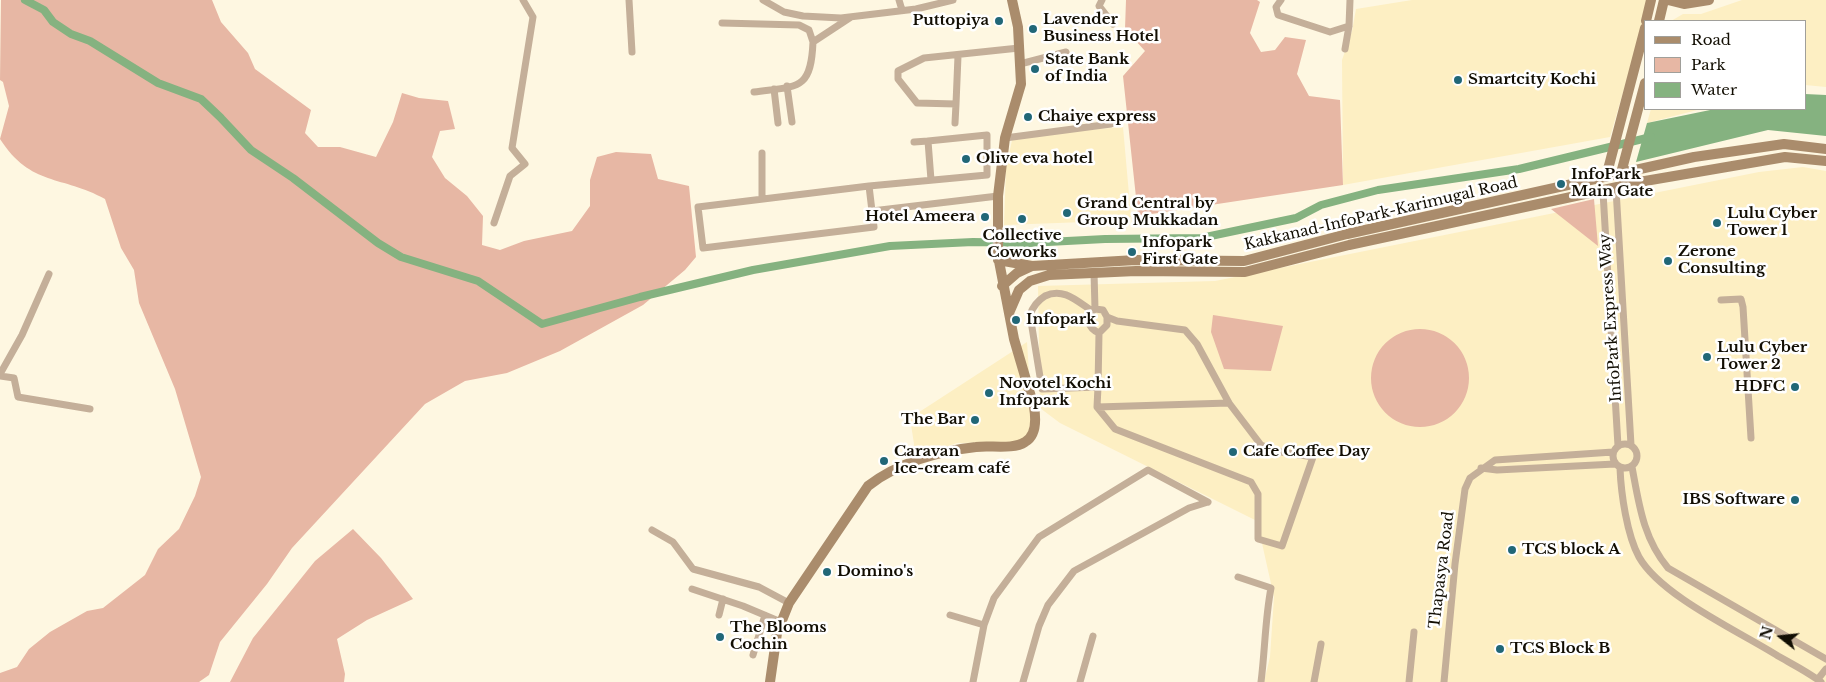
<!DOCTYPE html>
<meta charset="utf-8">
<style>
body{margin:0}
#map{position:relative;width:1826px;height:682px;overflow:hidden;background:#fef7e1;font-family:"Libre Baskerville",serif}
canvas{display:block}
.legend{position:absolute;left:1644px;top:20px;width:162px;height:90px;box-sizing:border-box;background:#fff;border:1px solid #a09f9a;margin:0;padding:6px 9px;list-style:none;font-size:15px;color:#120e03}
.legend li{display:flex;align-items:center;gap:10px;height:25px}
.legend b{width:25px;border:1px solid #a09f9a}
.north{position:absolute;left:1756px;top:612px;width:50px;height:50px;-webkit-text-stroke:4px #fff;paint-order:stroke;rotate:286deg;font-size:14px;font-weight:700;line-height:20px;text-align:center;color:#120e03}
.north::after{content:'';display:block;margin:auto;width:18px;height:22px;background:#120e03;clip-path:polygon(50% 0,100% 100%,50% 72%,0 100%)}
</style>
<div id="map">
<canvas width="1826" height="682"></canvas>
<ul class="legend">
<li><b style="height:6px;background:#aa8c6c"></b>Road</li>
<li><b style="height:14px;background:#e7b7a4"></b>Park</li>
<li><b style="height:14px;background:#85b280"></b>Water</li>
</ul>
<div class="north">N</div>
</div>
<script>
const context = document.querySelector('canvas').getContext('2d');
context.lineJoin = 'round';
function fill(path, color) { context.fillStyle = color; context.fill(path, 'evenodd'); }
function strokePath(path, color, width, dash) { context.strokeStyle = color; context.lineWidth = width; context.lineCap = dash ? 'butt' : 'round'; context.setLineDash(dash || []); context.stroke(path); }
function write(font, color, halo, rows, align = 'center') {
  context.font = font + ' "Libre Baskerville",serif'; context.lineWidth = 5; context.setLineDash([]); context.textBaseline = 'middle'; context.strokeStyle = halo; context.fillStyle = color; for (const [text, x, y, turn = 0] of rows) {
    context.save(); context.translate(x, y); context.rotate((+turn || 0) * Math.PI / 180); context.textAlign = isNaN(turn) ? turn : align; if (halo) context.strokeText(text, 0, 0); context.fillText(text, 0, 0); context.restore();
  }
}
const built = new Path2D(`
 M 1412,0 L 1650,0 L 1610,137 L 1343,185 L 1342,60 L 1352,31 L 1356,9 Z
 M 1742,0 L 1826,0 L 1826,87 L 1805,85 L 1805,21 L 1671,21 L 1683,14 L 1701,14 Z
 M 1651,109 L 1701,109 L 1647,123 Z
 M 1123,127 L 1131,217 L 1111,221 L 1004,225 L 1006,167 L 1013,136 Z
 M 1803,167 L 1826,171 L 1826,682 L 1264,682 L 1270,657 L 1274,597 L 1257,521 L 1060,423 L 1040,408 L 1038,286 L 1215,281 L 1759,172 Z
 M 1027,342 L 1032,419 L 1027,436 L 1015,442 L 957,443 L 916,457 L 910,418 Z`);
const green = new Path2D(`
 M 1,0 L 212,0 L 221,22 L 248,53 L 255,69 L 311,110 L 305,133 L 318,147 L 340,147 L 376,157 L 393,122 L 402,93 L 419,98 L 448,101 L 455,129 L 440,131 L 432,157 L 445,178 L 467,196 L 483,216 L 482,245 L 500,250 L 524,241 L 572,231 L 590,206 L 590,180 L 597,157 L 616,152 L 651,154 L 658,179 L 689,186 L 696,257 L 685,270 L 643,305 L 560,351 L 507,373 L 465,381 L 425,404 L 292,548 L 267,584 L 220,642 L 209,675 L 199,682 L 0,682 L 0,673 L 17,667 L 29,649 L 50,632 L 87,611 L 103,608 L 145,575 L 158,549 L 179,529 L 195,496 L 201,477 L 175,389 L 139,303 L 134,270 L 121,248 L 105,199 C 62,175 31,187 0,139 L 9,106 L 3,82 L 0,80 Z
 M 1126,0 L 1257,0 L 1260,2 L 1250,33 L 1261,52 L 1275,50 L 1285,37 L 1306,40 L 1297,74 L 1309,96 L 1340,100 L 1343,185 L 1138,216 L 1123,76 L 1145,51 L 1125,29 Z
 M 1594,199 L 1598,246 L 1551,209 Z
 M 1213,315 L 1283,326 L 1271,371 L 1224,369 L 1211,332 Z
 M1371 378a49 49 0 1 1 98 0a49 49 0 1 1-98 0Z
 M 353,529 L 381,558 L 413,599 L 367,620 L 337,639 L 345,674 L 344,682 L 230,682 L 253,638 L 315,561 Z`);
const water = new Path2D(`
 M 1805,94 L 1826,95 L 1826,136 L 1768,130 L 1636,162 L 1647,123 L 1715,109 L 1805,109 Z`);
const canal = new Path2D(`
 M 25,0 L 44,10 L 53,22 L 71,34 L 90,41 L 158,83 L 201,99 L 221,118
 M 219,116 L 251,150 L 293,178 L 378,243 L 401,257 L 478,281 L 542,324 L 640,297 L 753,270 L 890,246 L 973,242 L 1029,243 L 1105,239 L 1201,238 L 1296,218 L 1321,205 L 1378,190 L 1519,169 L 1651,137`);
const street = new Path2D(`
 M 629,0 L 632,52
 M 763,0 L 784,12 L 803,16 L 841,18 L 916,9 L 953,0
 M 899,0 L 902,10
 M 1102,0 L 1099,6 L 1113,24
 M 1281,0 L 1276,7 L 1278,15 L 1330,32 L 1349,26
 M 722,23 L 799,25 L 809,30 L 813,42 L 851,17
 M 1345,49 L 1349,26 L 1350,0
 M 958,56 L 956,104 L 917,103 L 898,79 L 898,71 L 924,58 L 1019,48
 M 1020,64 L 1066,52
 M 787,86 L 792,122
 M 774,89 L 778,123
 M 754,92 C 798,86 811,91 813,42
 M 955,123 L 956,104
 M 1005,138 L 1111,124
 M 914,142 L 928,141
 M 762,153 L 762,199
 M 869,186 L 987,175 L 987,135 L 928,141 L 931,180
 M 1616,189 L 1631,445
 M 1603,192 L 1618,446
 M 872,211 L 874,227 L 703,248 L 698,207 L 869,186 L 872,211 L 998,196
 M 494,223 L 510,176 L 525,164 L 512,148 L 533,17 L 523,0
 M 1094,272 L 1095,309 C 1084,317 1088,328 1099,333 L 1098,387
 M 1721,300 L 1741,299 L 1743,307 L 1751,438
 M 1092,311 C 1077,301 1063,287 1045,296 C 1037,301 1033,306 1030,315 L 1042,389 L 1098,387 L 1097,407 L 1115,429 L 1251,482 L 1258,494 L 1258,539 L 1282,546 L 1313,457 L 1275,451 L 1261,445 L 1229,403 L 1197,344 L 1185,330 L 1117,321 L 1107,317 L 1103,310 L 1095,309
 M 1099,333 L 1107,325 L 1107,317
 M 0,374 L 22,335 L 49,274
 M 0,376 L 14,378 L 18,397 L 90,409
 M 1097,407 L 1229,403
 M1613 456a12 12 0 1 1 24 0a12 12 0 1 1-24 0Z
 M 1632,467 C 1639,504 1643,538 1668,568 L 1826,659
 M 1481,468 L 1497,470 L 1615,464
 M 1620,468 C 1621,494 1627,535 1639,557 C 1661,596 1740,632 1778,656 C 1792,664 1808,672 1821,682
 M 652,530 L 673,542 L 693,569 L 759,587 L 789,603
 M 1238,577 L 1271,588 C 1265,619 1265,651 1261,682
 M 692,589 L 743,606 L 781,622
 M 719,615 L 723,599
 M 950,615 L 984,625
 M 753,655 L 765,615
 M 1818,679 L 1826,669
 M 973,682 L 984,625 L 994,598 L 1039,537 L 1148,470 L 1208,502
 M 1023,682 L 1039,626 L 1048,605 L 1074,571 L 1189,508 L 1208,502
 M 1080,682 L 1093,636
 M 1314,682 L 1321,644
 M 1409,682 L 1414,632
 M 1444,682 L 1455,564 L 1465,489 L 1470,478 L 1495,460 L 1613,452`);
const secondary = new Path2D(`
 M 1668,0 L 1684,4 L 1709,0
 M 1646,21 L 1651,0
 M 1659,21 L 1664,0
 M 1621,173 L 1645,83
 M 1606,177 L 1645,28
 M 998,260 L 1032,266
 M 1002,286 L 1017,273 L 1032,266 L 1136,260 L 1244,261 L 1347,234 L 1694,157 L 1784,144 L 1826,149
 M 1009,313 L 1019,290 L 1030,281 L 1049,275 L 1136,271 L 1245,272 L 1349,245 L 1645,181 L 1785,157 L 1826,161
 M 770,682 L 777,633 L 789,603 L 868,486 C 897,463 939,451 976,447 C 990,445 1013,450 1025,442 C 1037,435 1036,419 1034,407 L 1014,339 L 998,256 L 998,196 L 1005,138 L 1021,84 L 1018,27 L 1012,0`);
const markers = [
 [999,21,5,"#216777"],
 [1033,29,5,"#216777"],
 [1035,69,5,"#216777"],
 [1458,80,5,"#216777"],
 [1028,117,5,"#216777"],
 [966,159,5,"#216777"],
 [1561,184,5,"#216777"],
 [1067,213,5,"#216777"],
 [985,217,5,"#216777"],
 [1022,219,5,"#216777"],
 [1717,223,5,"#216777"],
 [1132,252,5,"#216777"],
 [1668,261,5,"#216777"],
 [1016,320,5,"#216777"],
 [1707,357,5,"#216777"],
 [1795,387,5,"#216777"],
 [989,393,5,"#216777"],
 [975,420,5,"#216777"],
 [1233,452,5,"#216777"],
 [884,461,5,"#216777"],
 [1795,500,5,"#216777"],
 [1512,550,5,"#216777"],
 [827,572,5,"#216777"],
 [720,637,5,"#216777"],
 [1500,649,5,"#216777"]
];
const poiNames = [
 ["Lavender",1043,20],
 ["Business Hotel",1043,37],
 ["Puttopiya",989,21,"right"],
 ["State Bank",1045,60],
 ["of India",1045,77],
 ["Smartcity Kochi",1468,80],
 ["Chaiye express",1038,117],
 ["Olive eva hotel",976,159],
 ["InfoPark",1571,175],
 ["Main Gate",1571,192],
 ["Grand Central by",1077,204],
 ["Group Mukkadan",1077,221],
 ["Lulu Cyber",1727,214],
 ["Tower 1",1727,231],
 ["Hotel Ameera",975,217,"right"],
 ["Collective",1022,236,"center"],
 ["Coworks",1022,253,"center"],
 ["Infopark",1142,243],
 ["First Gate",1142,260],
 ["Zerone",1678,252],
 ["Consulting",1678,269],
 ["Infopark",1026,320],
 ["Lulu Cyber",1717,348],
 ["Tower 2",1717,365],
 ["Novotel Kochi",999,384],
 ["Infopark",999,401],
 ["HDFC",1785,387,"right"],
 ["The Bar",965,420,"right"],
 ["Caravan",894,452],
 ["Ice-cream café",894,469],
 ["Cafe Coffee Day",1243,452],
 ["IBS Software",1785,500,"right"],
 ["TCS block A",1522,550],
 ["Domino's",837,572],
 ["The Blooms",730,628],
 ["Cochin",730,645],
 ["TCS Block B",1510,649]
];
const streetNames = [
 ["Kakkanad-InfoPark-Karimugal Road",1381,214,-13],
 ["InfoPark Express Way",1611,318,-94],
 ["Thapasya Road",1442,570,-83]
];
fill(built, '#fdefc3');
fill(green, '#e7b7a4');
fill(water, '#85b280');
strokePath(canal, '#85b280', 8);
strokePath(street, '#c4af99', 7);
strokePath(secondary, '#aa8c6c', 10);
for (const [x, y, r, color] of markers) { const dot = new Path2D(); dot.arc(x, y, r, 0, 2 * Math.PI); context.fillStyle = color; context.fill(dot); strokePath(dot, '#fff', 2); }
write('bold 15px', '#120e03', '#fff', poiNames, 'left');
write('15px', '#120e03', '#fff', streetNames);
</script>
